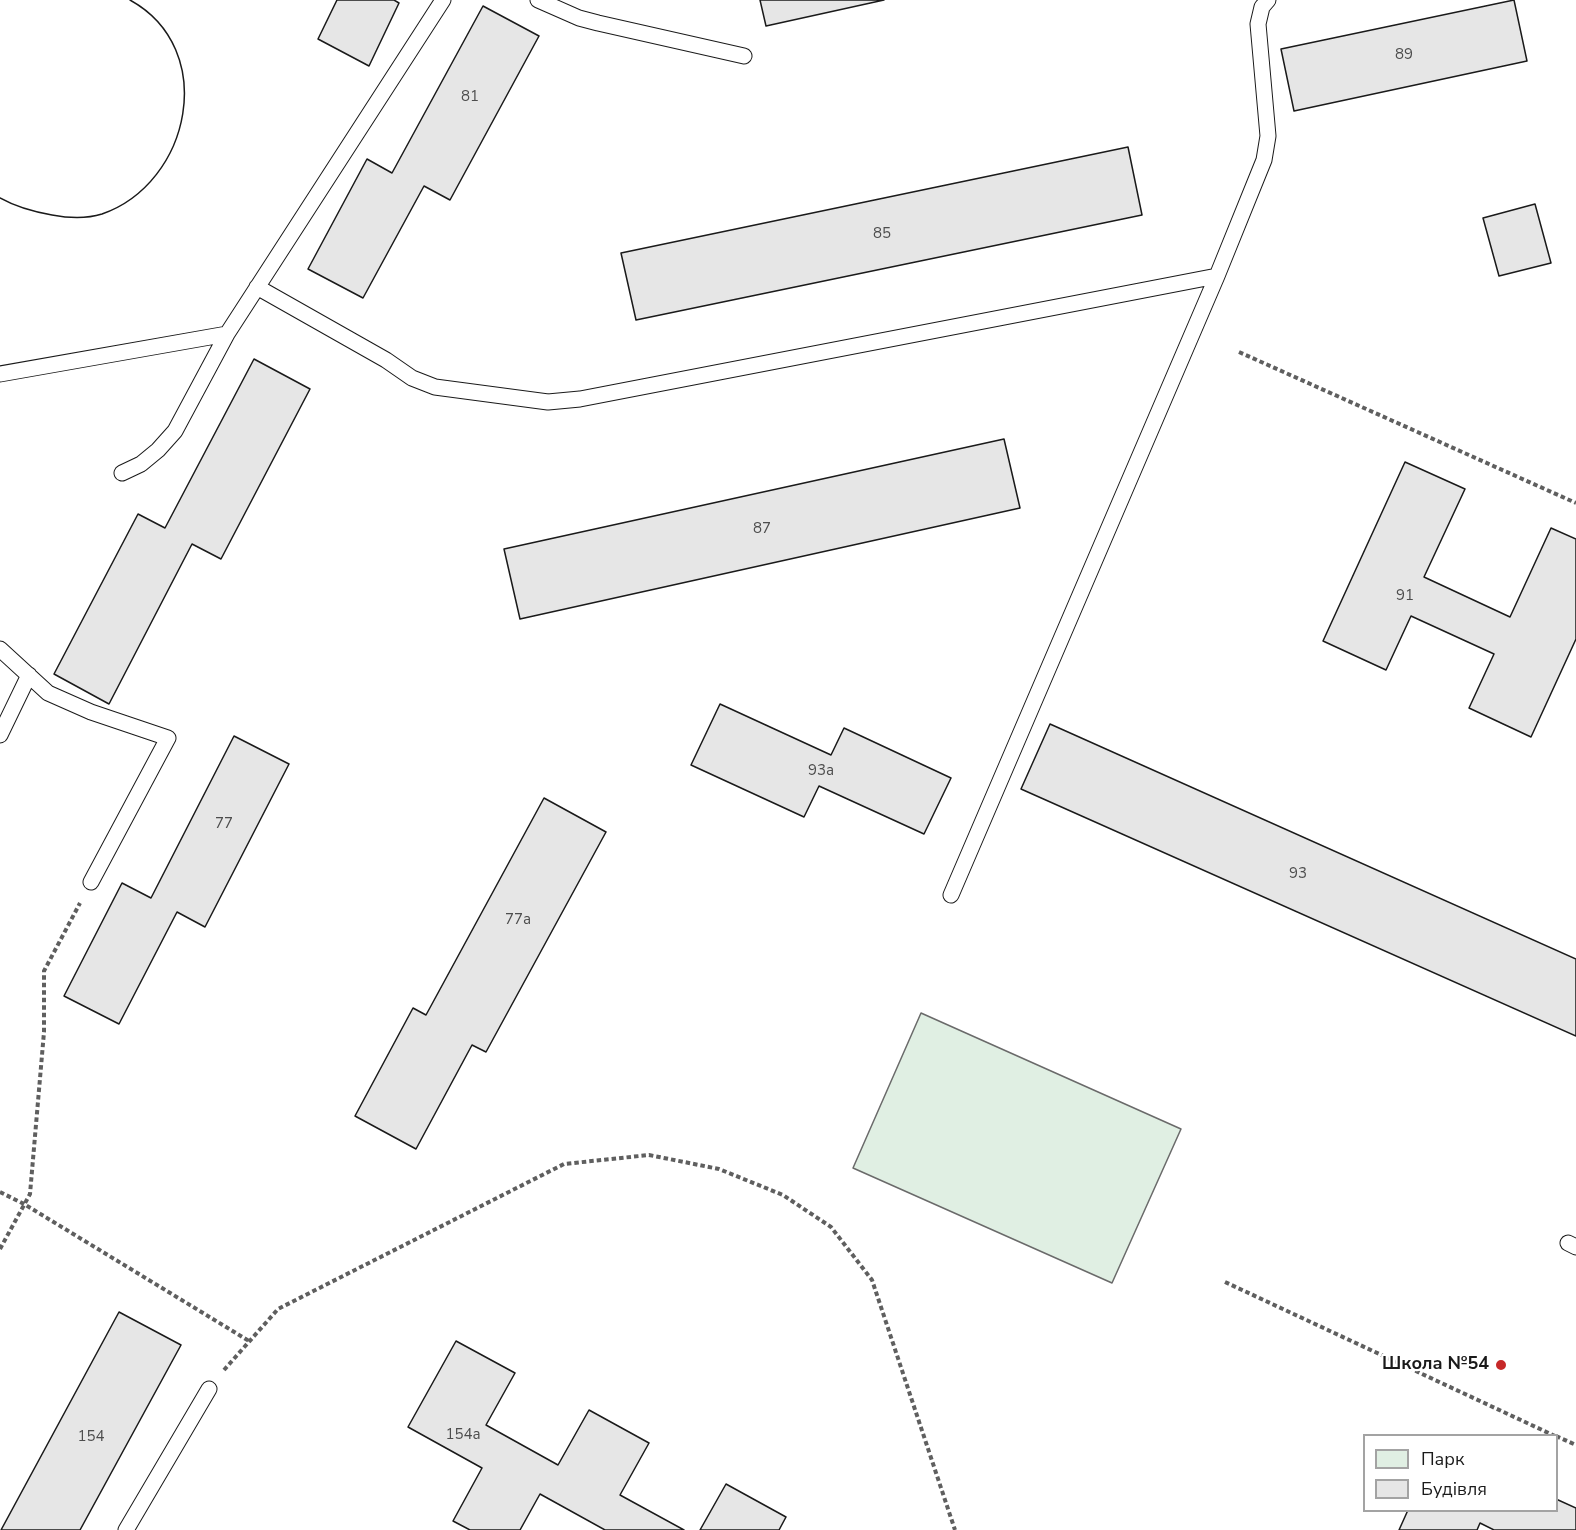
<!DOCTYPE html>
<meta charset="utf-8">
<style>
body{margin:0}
#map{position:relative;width:1576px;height:1530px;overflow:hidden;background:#fff;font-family:"Nunito Sans",sans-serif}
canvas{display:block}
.legend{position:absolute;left:1363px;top:1434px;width:195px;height:78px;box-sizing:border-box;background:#fff;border:2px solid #a3a3a3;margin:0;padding:8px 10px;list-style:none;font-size:18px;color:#1a1a1a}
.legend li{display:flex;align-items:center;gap:12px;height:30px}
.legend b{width:30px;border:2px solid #a3a3a3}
</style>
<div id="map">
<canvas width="1576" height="1530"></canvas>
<ul class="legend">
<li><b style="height:16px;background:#e0efe3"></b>Парк</li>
<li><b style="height:16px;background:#e6e6e6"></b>Будівля</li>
</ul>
</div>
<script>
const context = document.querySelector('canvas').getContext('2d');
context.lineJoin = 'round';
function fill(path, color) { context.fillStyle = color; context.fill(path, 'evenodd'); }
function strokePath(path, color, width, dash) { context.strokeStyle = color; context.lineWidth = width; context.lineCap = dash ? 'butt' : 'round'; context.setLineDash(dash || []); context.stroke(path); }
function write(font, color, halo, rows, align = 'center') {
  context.font = font + ' "Nunito Sans",sans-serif'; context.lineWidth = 4.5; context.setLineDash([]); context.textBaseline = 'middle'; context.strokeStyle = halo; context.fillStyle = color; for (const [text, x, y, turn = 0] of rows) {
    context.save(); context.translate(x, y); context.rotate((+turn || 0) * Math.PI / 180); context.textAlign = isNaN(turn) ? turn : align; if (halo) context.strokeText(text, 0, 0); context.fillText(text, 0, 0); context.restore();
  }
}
const green = new Path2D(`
 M 921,1013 L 1181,1129 L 1112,1283 L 853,1168 Z`);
const building = new Path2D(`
 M 337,0 L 394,0 L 399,3 L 369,66 L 318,39 Z
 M 760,0 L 884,0 L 766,26 Z
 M 1514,0 L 1527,61 L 1294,111 L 1281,49 Z
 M 483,6 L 539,36 L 450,200 L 424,186 L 363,298 L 308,269 L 367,159 L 392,173 Z
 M 1128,147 L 1142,215 L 636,320 L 621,253 Z
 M 1535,204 L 1551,263 L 1499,276 L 1483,218 Z
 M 254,359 L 310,389 L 221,559 L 192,544 L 109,704 L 54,674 L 138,514 L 165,528 Z
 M 1004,439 L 1020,508 L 520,619 L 504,549 Z
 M 1405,462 L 1465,489 L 1424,577 L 1510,617 L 1551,528 L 1576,539 L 1576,639 L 1531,737 L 1469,708 L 1494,654 L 1411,616 L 1386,670 L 1323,641 Z
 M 720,704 L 831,755 L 844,728 L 951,778 L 924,834 L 819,786 L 804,817 L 691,765 Z
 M 1050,724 L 1576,959 L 1576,1036 L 1021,789 Z
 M 234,736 L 289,764 L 205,927 L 177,912 L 119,1024 L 64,996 L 122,883 L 151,898 Z
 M 544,798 L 606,832 L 486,1052 L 472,1045 L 416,1149 L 355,1116 L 413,1008 L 426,1015 Z
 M 119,1312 L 181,1345 L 80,1530 L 1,1530 Z
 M 456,1341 L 515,1373 L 486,1425 L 558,1465 L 589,1410 L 649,1443 L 620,1495 L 684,1530 L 605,1530 L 540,1494 L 520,1530 L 470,1530 L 453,1521 L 482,1468 L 408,1427 Z
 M 726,1484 L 786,1517 L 779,1530 L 700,1530 Z
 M 1556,1499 L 1576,1508 L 1576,1530 L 1494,1530 L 1480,1523 L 1477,1530 L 1399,1530 L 1408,1510 L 1556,1510 Z`);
const path = new Path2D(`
 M 1239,352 L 1576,503
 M 0,1192 L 24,1204 L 249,1341
 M 0,1249 L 30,1194 L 44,1032 L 44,971 L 80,903
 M 1225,1282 L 1555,1436
 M 224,1370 L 278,1309 L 564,1164 L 649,1155 L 719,1169 L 783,1195 L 831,1227 L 872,1280 L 955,1530
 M 1556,1436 L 1576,1445`);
const lane = new Path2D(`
 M 538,0 L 579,18 L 598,23 L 744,56
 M 257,287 L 386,360 L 412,378 L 435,387 L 548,402 L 580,399 L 1217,276
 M 0,374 L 227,334
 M 122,473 L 141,464 L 158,450 L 175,431 L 227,334 L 443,0
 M 0,649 L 48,693 L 91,712 L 168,738 L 91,882
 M 0,735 L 29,675
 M 951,895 L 1217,276 L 1264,160 L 1268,136 L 1258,24 L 1262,7 L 1268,0
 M 1568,1243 L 1576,1247
 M 126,1530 L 209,1389`);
const tram = new Path2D(`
 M 0,198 C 16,207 34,212 52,215 C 68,218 86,219 102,214 C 191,183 219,49 130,0`);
const markers = [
 [1501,1365,6,"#c62828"]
];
const numberNames = [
 ["89",1404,55],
 ["81",470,97],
 ["85",882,234],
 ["87",762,529],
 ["91",1405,596],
 ["93а",821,771],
 ["77",224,824],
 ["93",1298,874],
 ["77а",518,920],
 ["154а",463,1435],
 ["154",91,1437]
];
const poiNames = [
 ["Школа №54",1489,1365]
];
fill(green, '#e0efe3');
strokePath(green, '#6a6a6a', 1.5);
fill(building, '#e6e6e6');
strokePath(building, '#1a1a1a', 1.5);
strokePath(lane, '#1a1a1a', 17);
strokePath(path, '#5f5f5f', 4, [4.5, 3]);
strokePath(lane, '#fff', 15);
strokePath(tram, '#1a1a1a', 1.5);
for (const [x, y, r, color] of markers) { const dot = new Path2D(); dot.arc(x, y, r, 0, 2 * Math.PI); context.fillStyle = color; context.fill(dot); strokePath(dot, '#fff', 2); }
write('15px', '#4d4d4d', null, numberNames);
write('bold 18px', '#1a1a1a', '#fff', poiNames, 'right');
</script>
